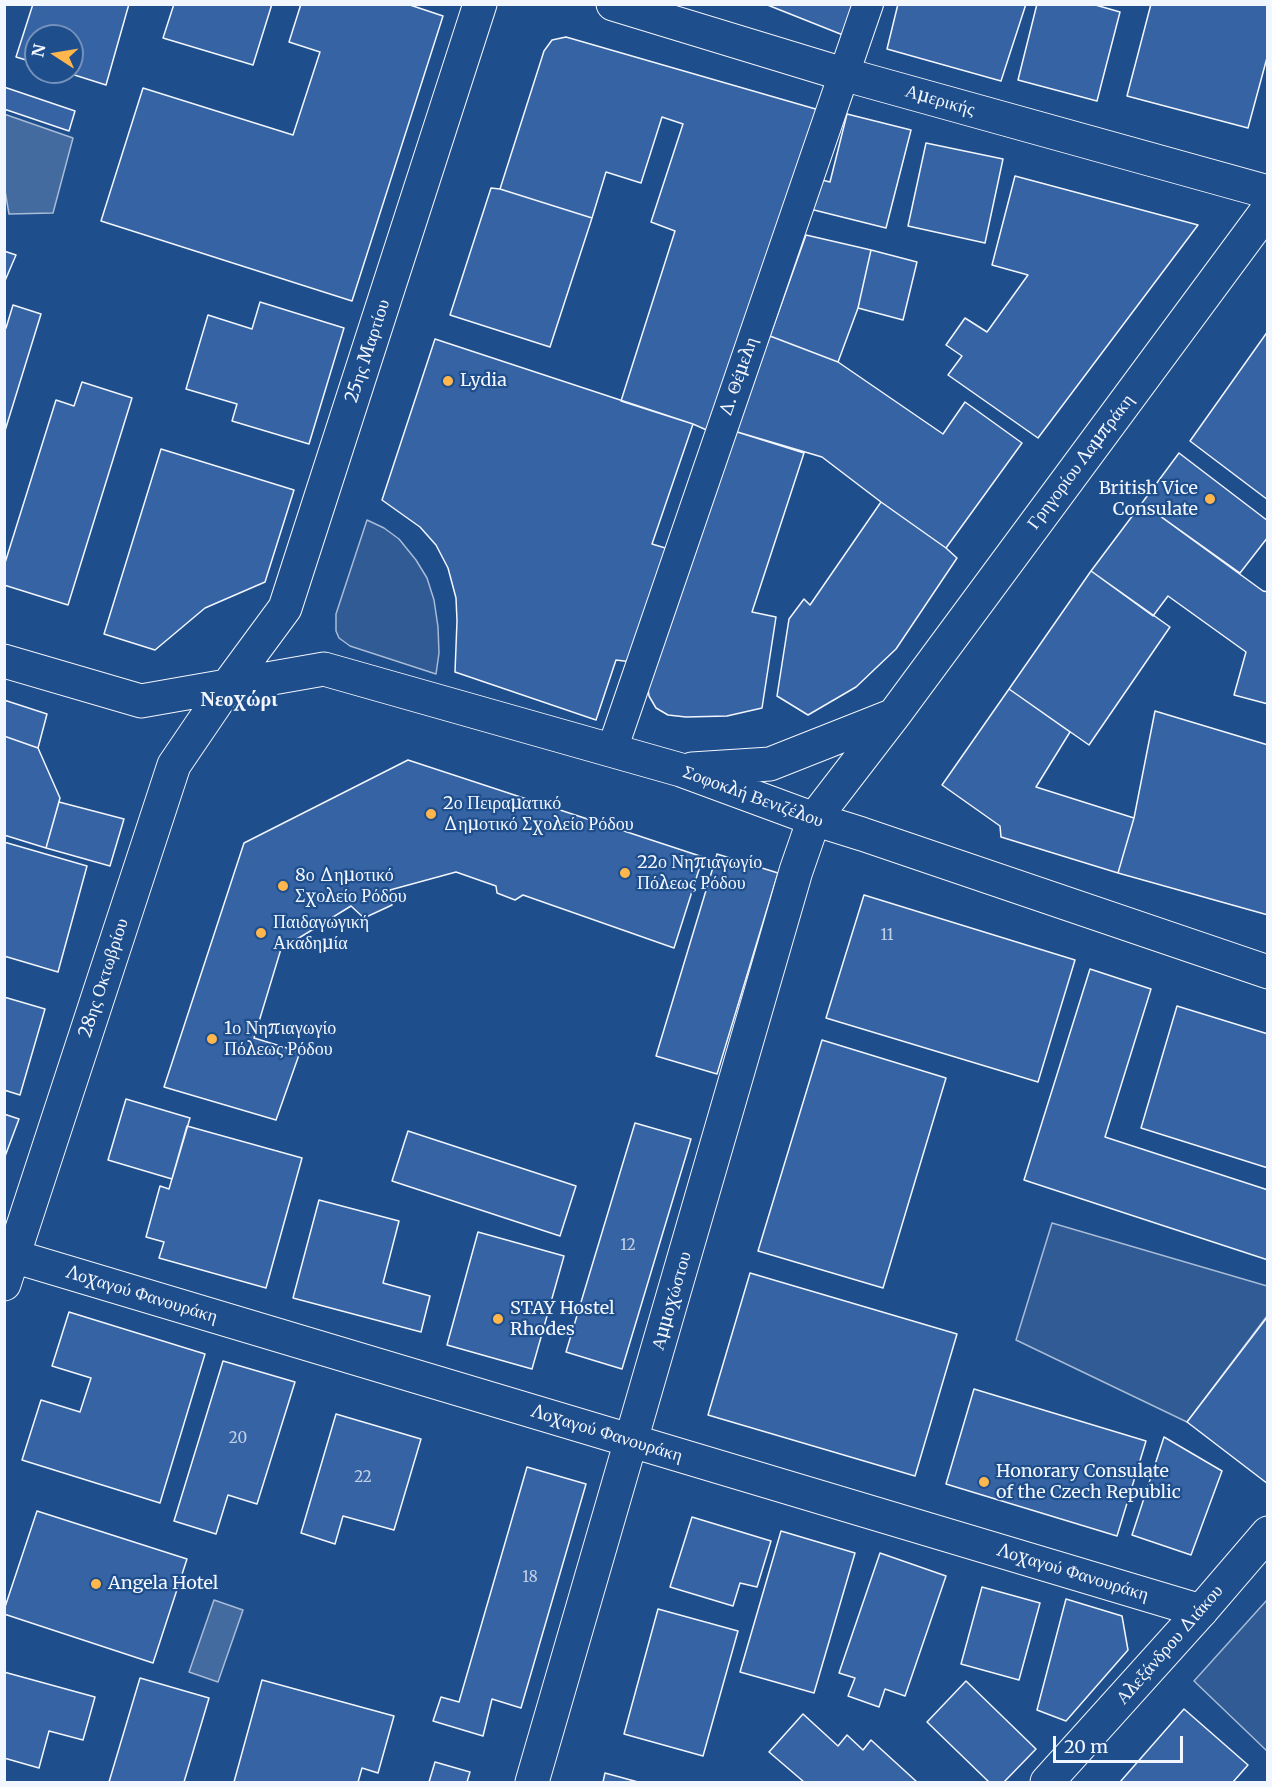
<!DOCTYPE html>
<meta charset="utf-8">
<style>
body{margin:0}
#map{position:relative;width:1272px;height:1787px;overflow:hidden;background:#1f4e8c;font-family:Merriweather,serif}
canvas{display:block}
.frame{position:absolute;inset:0;border:6px solid #f2f6ff;pointer-events:none}
.north{position:absolute;left:24px;top:24px;width:60px;height:60px;box-sizing:border-box;background:#1f4e8c;border:2px solid #7391ba;border-radius:50%;rotate:282deg;font-size:16px;font-weight:700;line-height:24px;text-align:center;color:#f2f6ff}
.north::after{content:'';display:block;margin:auto;width:21px;height:27px;background:#ffb74d;clip-path:polygon(50% 0,100% 100%,50% 72%,0 100%)}
.scale{position:absolute;left:1053px;top:1736px;width:130px;height:27px;box-sizing:border-box;border:3px solid #f2f6ff;border-top:0;padding-left:8px;font-size:18px;line-height:21px;white-space:nowrap;color:#f2f6ff;-webkit-text-stroke:4px #1f4e8c;paint-order:stroke}
</style>
<div id="map">
<canvas width="1272" height="1787"></canvas>
<div class="frame"></div>
<div class="north">N</div>
<div class="scale">20 m</div>
</div>
<script>
const context = document.querySelector('canvas').getContext('2d');
context.lineJoin = 'round';
function fill(path, color) { context.fillStyle = color; context.fill(path, 'evenodd'); }
function strokePath(path, color, width, dash) { context.strokeStyle = color; context.lineWidth = width; context.lineCap = dash ? 'butt' : 'round'; context.setLineDash(dash || []); context.stroke(path); }
function write(font, color, halo, rows, align = 'center') {
  context.font = font + ' Merriweather,serif'; context.lineWidth = 4.5; context.setLineDash([]); context.textBaseline = 'middle'; context.strokeStyle = halo; context.fillStyle = color; for (const [text, x, y, turn = 0] of rows) {
    context.save(); context.translate(x, y); context.rotate((+turn || 0) * Math.PI / 180); context.textAlign = isNaN(turn) ? turn : align; if (halo) context.strokeText(text, 0, 0); context.fillText(text, 0, 0); context.restore();
  }
}
const built = new Path2D(`
 M 367,520 L 384,528 L 399,539 L 416,560 L 427,578 L 434,600 L 438,627 L 439,653 L 436,674 L 350,646 L 339,638 L 336,631 L 336,614 Z
 M 1052,1223 L 1267,1286 L 1267,1316 L 1187,1422 L 1016,1340 Z
 M 1267,1600 L 1267,1751 L 1194,1681 Z`);
const water = new Path2D(`
 M 4,114 L 73,138 L 53,213 L 9,214 L 4,185 Z
 M 214,1600 L 243,1610 L 218,1682 L 189,1672 Z`);
const building = new Path2D(`
 M 33,4 L 129,4 L 106,85 L 65,72 L 72,72 L 72,36 L 36,36 L 36,63 L 16,57 Z
 M 174,4 L 272,4 L 253,65 L 163,38 Z
 M 301,4 L 407,4 L 443,16 L 352,301 L 101,221 L 143,88 L 293,135 L 320,52 L 289,42 Z
 M 765,4 L 862,4 L 853,39 Z
 M 898,4 L 1026,4 L 1001,81 L 887,49 Z
 M 1037,4 L 1092,4 L 1120,12 L 1097,101 L 1018,80 Z
 M 1151,4 L 1268,4 L 1268,54 L 1248,128 L 1127,96 Z
 M 566,37 L 826,112 L 711,432 L 693,424 L 621,401 L 675,231 L 651,222 L 683,124 L 662,117 L 641,183 L 606,172 L 592,218 L 500,189 L 544,51 L 552,40 Z
 M 4,87 L 75,111 L 69,131 L 4,109 Z
 M 847,114 L 911,130 L 886,228 L 802,207 L 810,177 L 830,182 Z
 M 926,143 L 1003,159 L 985,243 L 908,226 Z
 M 1015,176 L 1198,225 L 1038,438 L 948,375 L 962,356 L 946,345 L 965,318 L 987,332 L 1028,275 L 992,265 Z
 M 491,188 L 500,189 L 592,218 L 550,347 L 450,315 Z
 M 806,235 L 871,250 L 858,308 L 838,362 L 770,336 Z
 M 871,250 L 917,262 L 903,320 L 858,308 Z
 M 4,251 L 16,255 L 4,283 Z
 M 260,302 L 344,328 L 309,444 L 232,421 L 237,404 L 186,389 L 208,315 L 252,329 Z
 M 13,305 L 41,314 L 4,434 L 4,328 L 6,328 Z
 M 1268,331 L 1268,500 L 1190,441 Z
 M 770,336 L 838,362 L 943,434 L 965,402 L 1022,443 L 946,548 L 881,502 L 822,457 L 734,431 Z
 M 435,339 L 693,424 L 652,544 L 672,550 L 632,662 L 616,660 L 596,720 L 455,672 L 457,621 L 456,598 L 448,568 L 436,545 L 420,527 L 382,500 Z
 M 82,382 L 132,398 L 68,605 L 4,585 L 4,566 L 56,400 L 74,406 Z
 M 734,431 L 804,453 L 752,612 L 776,617 L 762,708 L 727,716 L 686,717 L 668,715 L 656,708 L 649,696 L 647,680 Z
 M 161,449 L 294,490 L 265,582 L 205,608 L 155,650 L 104,634 Z
 M 1179,453 L 1268,521 L 1268,537 L 1240,573 L 1142,503 Z
 M 881,502 L 946,548 L 957,558 L 896,649 L 856,687 L 808,715 L 777,696 L 789,619 L 804,599 L 810,605 Z
 M 1142,503 L 1263,591 L 1268,592 L 1268,704 L 1234,695 L 1246,652 L 1168,596 L 1153,616 L 1091,571 Z
 M 1091,571 L 1170,627 L 1089,745 L 1009,689 Z
 M 1009,689 L 1070,732 L 1036,787 L 1134,818 L 1118,873 L 1001,837 L 1000,826 L 942,785 Z
 M 4,700 L 47,714 L 38,748 L 4,736 Z
 M 1155,711 L 1268,745 L 1268,915 L 1118,873 L 1134,818 Z
 M 4,736 L 38,748 L 60,798 L 46,848 L 4,835 Z
 M 408,760 L 703,857 L 674,948 L 523,895 L 515,900 L 497,893 L 496,886 L 456,872 L 390,890 L 392,905 L 364,918 L 351,906 L 281,949 L 254,1038 L 300,1052 L 276,1120 L 164,1087 L 244,843 Z
 M 59,802 L 124,819 L 110,866 L 46,848 Z
 M 4,842 L 87,866 L 58,972 L 4,956 Z
 M 717,854 L 778,873 L 717,1074 L 656,1056 Z
 M 864,895 L 1075,960 L 1038,1082 L 826,1018 Z
 M 1090,969 L 1151,989 L 1105,1137 L 1268,1190 L 1268,1260 L 1024,1180 Z
 M 4,997 L 45,1009 L 20,1095 L 4,1090 Z
 M 1177,1006 L 1268,1034 L 1268,1168 L 1141,1128 Z
 M 822,1040 L 946,1078 L 883,1288 L 758,1251 Z
 M 126,1099 L 190,1118 L 172,1179 L 108,1160 Z
 M 4,1114 L 19,1119 L 4,1159 Z
 M 635,1123 L 691,1139 L 622,1369 L 566,1352 Z
 M 187,1126 L 302,1158 L 266,1288 L 159,1258 L 164,1242 L 146,1237 L 160,1186 L 169,1189 Z
 M 408,1131 L 576,1186 L 560,1236 L 392,1181 Z
 M 319,1200 L 399,1221 L 383,1283 L 430,1296 L 421,1332 L 293,1298 Z
 M 478,1232 L 564,1256 L 532,1369 L 447,1345 Z
 M 750,1273 L 957,1334 L 915,1476 L 708,1415 Z
 M 69,1312 L 205,1354 L 160,1503 L 22,1460 L 41,1400 L 80,1412 L 91,1378 L 52,1366 Z
 M 1268,1316 L 1268,1484 L 1187,1422 Z
 M 223,1361 L 295,1382 L 257,1504 L 228,1495 L 216,1534 L 174,1521 Z
 M 974,1389 L 1146,1441 L 1117,1536 L 946,1484 Z
 M 336,1414 L 421,1439 L 394,1530 L 343,1516 L 335,1544 L 301,1533 Z
 M 1164,1437 L 1222,1471 L 1191,1555 L 1132,1535 Z
 M 527,1467 L 586,1484 L 521,1708 L 492,1699 L 483,1736 L 433,1721 L 441,1697 L 459,1702 Z
 M 37,1511 L 187,1559 L 153,1663 L 4,1614 L 4,1610 Z
 M 692,1517 L 771,1541 L 757,1587 L 740,1583 L 733,1606 L 670,1587 Z
 M 781,1531 L 855,1553 L 814,1693 L 740,1672 Z
 M 880,1553 L 946,1576 L 905,1696 L 885,1689 L 879,1707 L 848,1696 L 855,1678 L 839,1673 Z
 M 982,1587 L 1040,1603 L 1019,1680 L 961,1664 Z
 M 1066,1599 L 1122,1616 L 1128,1650 L 1066,1721 L 1037,1710 Z
 M 658,1609 L 738,1631 L 703,1756 L 624,1734 Z
 M 4,1672 L 95,1697 L 83,1740 L 49,1731 L 39,1768 L 4,1758 Z
 M 140,1678 L 209,1698 L 184,1782 L 109,1782 Z
 M 262,1680 L 394,1716 L 378,1773 L 362,1768 L 358,1782 L 234,1782 Z
 M 966,1681 L 1036,1749 L 1004,1782 L 989,1782 L 927,1722 Z
 M 1184,1709 L 1248,1765 L 1233,1782 L 1120,1782 Z
 M 803,1714 L 838,1746 L 847,1735 L 863,1750 L 871,1740 L 917,1782 L 804,1782 L 769,1752 Z
 M 435,1762 L 470,1772 L 467,1782 L 429,1782 Z
 M 605,1773 L 638,1782 L 603,1782 Z`);
const pedestrian = new Path2D(`
 M 612,750 L 868,4`);
const minor = new Path2D(`
 M 13,1256 L 1201,1611
 M 532,1782 L 796,871 L 814,819`);
const tertiary = new Path2D(`
 M 613,4 L 843,74 L 1268,192
 M 4,661 L 141,701 L 324,669 L 681,770 L 814,819 L 862,834 L 1268,972
 M 692,769 L 770,764 L 894,715
 M 814,819 L 894,715 L 1268,209
 M 4,1284 L 174,765 L 229,684 L 285,608 L 480,4
 M 1047,1782 L 1201,1611 L 1268,1533`);
const markers = [
 [448,381,6,"#ffb74d"],
 [1210,499,6,"#ffb74d"],
 [431,814,6,"#ffb74d"],
 [625,873,6,"#ffb74d"],
 [283,886,6,"#ffb74d"],
 [261,933,6,"#ffb74d"],
 [212,1039,6,"#ffb74d"],
 [498,1319,6,"#ffb74d"],
 [984,1482,6,"#ffb74d"],
 [96,1584,6,"#ffb74d"]
];
const numberNames = [
 ["11",887,936],
 ["12",628,1246],
 ["20",238,1439],
 ["22",363,1478],
 ["18",530,1578]
];
const streetNames = [
 ["Αμερικής",940,101,16],
 ["25ης Μαρτίου",368,351,-72],
 ["Δ. Θέμελη",739,377,-71],
 ["Γρηγορίου Λαμπράκη",1081,462,-53],
 ["Σοφοκλή Βενιζέλου",753,797,20],
 ["28ης Οκτωβρίου",104,978,-72],
 ["Λοχαγού Φανουράκη",142,1295,17],
 ["Αμμοχώστου",672,1301,-74],
 ["Λοχαγού Φανουράκη",607,1434,17],
 ["Λοχαγού Φανουράκη",1073,1573,17],
 ["Αλεξάνδρου Διάκου",1170,1645,-49]
];
const poiNames = [
 ["Lydia",460,381],
 ["British Vice",1198,489,"right"],
 ["Consulate",1198,510,"right"],
 ["2ο Πειραματικό",443,804],
 ["Δημοτικό Σχολείο Ρόδου",443,825],
 ["22ο Νηπιαγωγίο",637,863],
 ["Πόλεως Ρόδου",637,884],
 ["8ο Δημοτικό",295,876],
 ["Σχολείο Ρόδου",295,897],
 ["Παιδαγωγική",273,923],
 ["Ακαδημία",273,944],
 ["1ο Νηπιαγωγίο",224,1029],
 ["Πόλεως Ρόδου",224,1050],
 ["STAY Hostel",510,1309],
 ["Rhodes",510,1330],
 ["Honorary Consulate",996,1472],
 ["of the Czech Republic",996,1493],
 ["Angela Hotel",108,1584]
];
const neighbourhoodNames = [
 ["Νεοχώρι",239,700]
];
fill(built, '#305b95');
strokePath(built, '#a8bbd7', 1.5);
fill(water, '#446ba0');
strokePath(water, '#a8bbd7', 1.5);
fill(building, '#3563a3');
strokePath(building, '#f2f6ff', 1.5);
strokePath(pedestrian, '#f2f6ff', 32);
strokePath(minor, '#f2f6ff', 35);
strokePath(tertiary, '#f2f6ff', 35);
strokePath(pedestrian, '#1f4e8c', 30);
strokePath(minor, '#1f4e8c', 33);
strokePath(tertiary, '#1f4e8c', 33);
for (const [x, y, r, color] of markers) { const dot = new Path2D(); dot.arc(x, y, r, 0, 2 * Math.PI); context.fillStyle = color; context.fill(dot); strokePath(dot, '#1f4e8c', 2); }
write('15px', '#c3d1e8', null, numberNames);
write('18px', '#f2f6ff', '#1f4e8c', streetNames);
write('18px', '#f2f6ff', '#1f4e8c', poiNames, 'left');
write('bold 20px', '#f2f6ff', '#1f4e8c', neighbourhoodNames);
</script>
